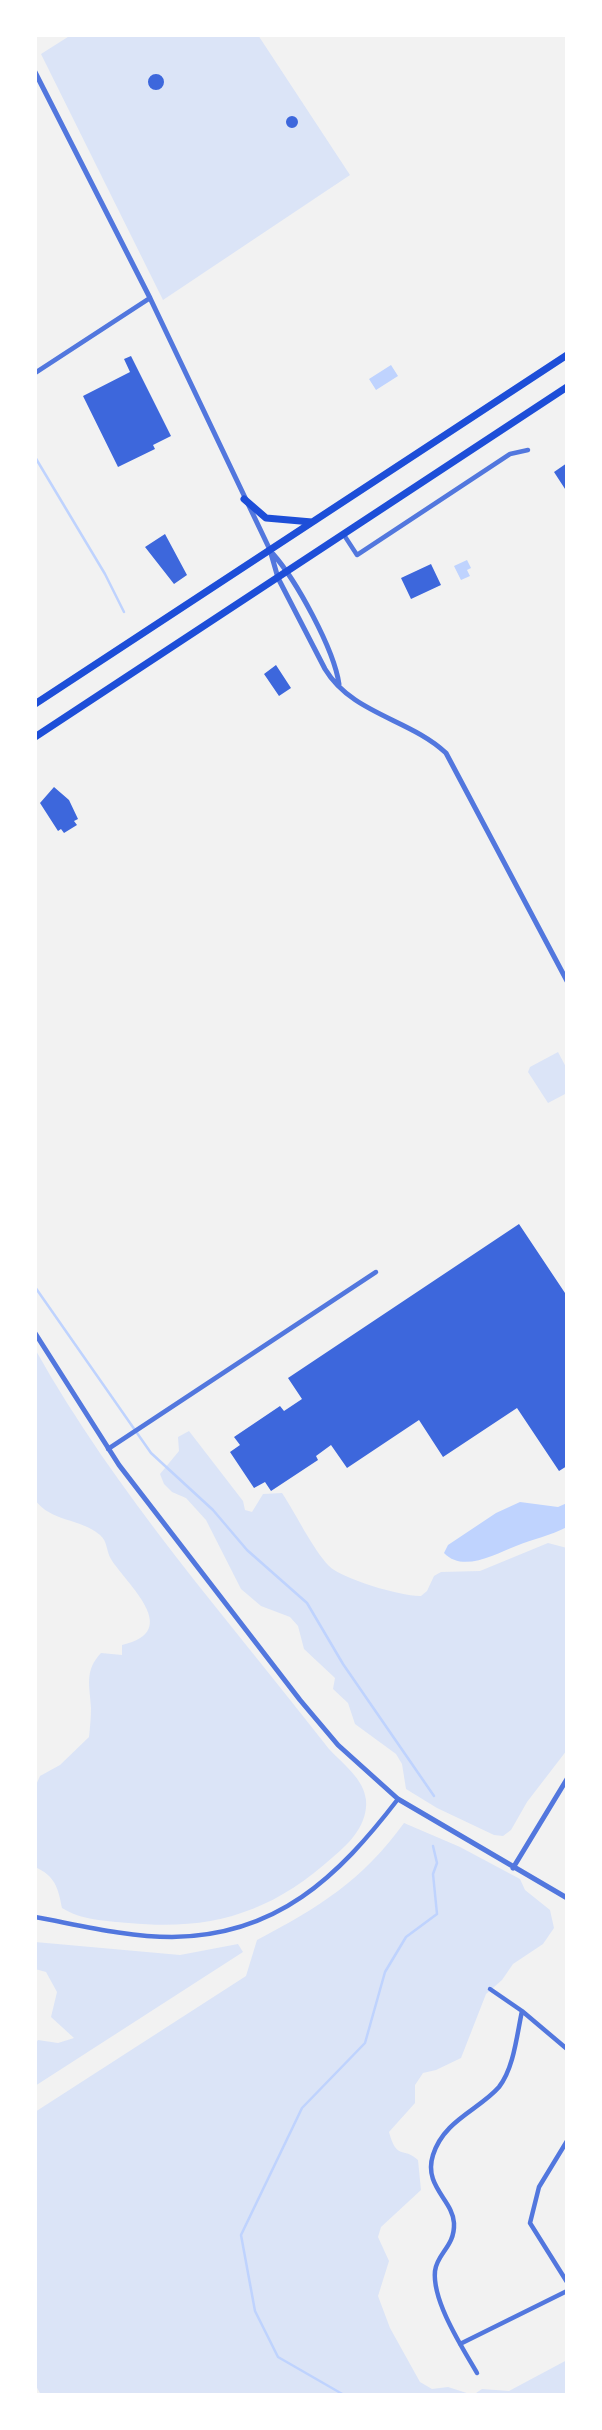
<!DOCTYPE html>
<style>
body{margin:0}
#map{position:relative;width:602px;height:2430px;overflow:hidden;background:#f2f2f2;font-family:Rubik,sans-serif}
canvas{display:block}
.frame{position:absolute;inset:0;border:37px solid #fff;pointer-events:none}
</style>
<div id="map">
<canvas width="602" height="2430"></canvas>
<div class="frame"></div>
</div>
<script>
const context = document.querySelector('canvas').getContext('2d');
context.lineJoin = 'round';
function fill(path, color) { context.fillStyle = color; context.fill(path, 'evenodd'); }
function strokePath(path, color, width, dash) { context.strokeStyle = color; context.lineWidth = width; context.lineCap = dash ? 'butt' : 'round'; context.setLineDash(dash || []); context.stroke(path); }
const green = new Path2D(`
 M 71,35 L 258,35 L 350,175 L 163,300 L 41,54 Z
 M 558,1052 L 567,1069 L 567,1093 L 548,1103 L 528,1072 L 530,1067 Z
 M 35,1349 C 116,1494 228,1619 329,1749 C 343,1764 364,1779 366,1800 C 368,1824 350,1843 333,1857 C 271,1913 211,1931 129,1923 C 106,1921 81,1920 62,1908 C 58,1887 55,1876 35,1867 L 35,1787 L 40,1776 L 60,1765 L 89,1737 C 90,1728 91,1717 91,1708 C 90,1686 84,1671 101,1653 L 122,1655 L 122,1645 C 184,1631 126,1584 111,1559 C 106,1551 108,1542 100,1535 C 80,1518 51,1522 35,1500 Z
 M 189,1431 L 243,1501 L 245,1510 L 252,1512 L 263,1494 L 282,1493 C 296,1514 312,1548 329,1566 C 342,1579 403,1597 421,1596 L 427,1591 L 434,1576 L 441,1572 L 480,1571 L 548,1543 L 567,1548 L 567,1750 L 527,1802 L 511,1830 L 503,1836 L 494,1835 L 437,1808 L 406,1789 L 402,1764 L 396,1754 L 355,1724 L 348,1703 L 333,1689 L 335,1678 L 304,1649 L 298,1626 L 290,1617 L 261,1606 L 241,1589 L 206,1520 L 186,1498 L 172,1492 L 164,1484 L 160,1474 L 179,1451 L 178,1437 Z
 M 404,1823 L 460,1847 L 520,1879 L 525,1890 L 550,1910 L 554,1928 L 543,1944 L 513,1964 L 502,1980 L 486,1994 L 461,2058 L 436,2070 L 423,2073 L 415,2085 L 415,2103 L 389,2132 C 397,2161 403,2146 418,2160 L 421,2190 L 381,2227 L 378,2237 L 389,2261 L 378,2296 L 390,2328 L 420,2382 L 432,2389 L 448,2387 L 473,2395 L 482,2389 L 509,2391 L 567,2360 L 567,2395 L 41,2395 L 35,2384 L 35,2112 L 246,1976 L 257,1940 C 318,1908 363,1880 404,1823 Z
 M 35,1942 L 180,1955 L 238,1944 L 243,1952 L 35,2086 L 35,2044 L 38,2040 L 58,2043 L 74,2038 L 51,2017 L 57,1992 L 46,1972 L 35,1969 Z`);
const water = new Path2D(`
 M 391,365 L 398,376 L 376,390 L 369,379 Z
 M 467,560 L 471,568 L 467,570 L 470,576 L 461,580 L 454,566 Z
 M 520,1502 L 558,1507 L 567,1503 L 567,1527 C 550,1536 533,1539 516,1546 C 495,1554 463,1573 444,1553 L 448,1545 L 496,1513 Z`);
const stream = new Path2D(`
 M 35,457 L 105,574 L 124,612
 M 35,1287 L 151,1453 L 213,1510 L 247,1550 L 307,1603 L 343,1664 L 434,1796
 M 344,2395 L 278,2357 L 255,2311 L 241,2235 L 302,2108 L 365,2043 L 385,1972 L 406,1937 L 437,1914 L 433,1874 L 437,1863 L 433,1846`);
const building = new Path2D(`
 M148 82a8 8 0 1 1 16 0a8 8 0 1 1-16 0Z
 M286 122a6 6 0 1 1 12 0a6 6 0 1 1-12 0Z
 M 131,356 L 171,436 L 153,445 L 155,449 L 118,467 L 83,396 L 130,372 L 124,359 Z
 M 567,463 L 567,492 L 554,472 Z
 M 165,534 L 187,575 L 174,584 L 145,547 Z
 M 431,564 L 441,585 L 411,599 L 401,578 Z
 M 276,665 L 291,688 L 279,696 L 264,674 Z
 M 54,787 L 69,800 L 78,819 L 74,821 L 77,825 L 64,833 L 61,829 L 58,831 L 40,803 Z
 M 519,1224 L 567,1296 L 567,1466 L 559,1471 L 517,1408 L 443,1457 L 419,1420 L 347,1468 L 331,1445 L 316,1456 L 318,1460 L 271,1491 L 265,1482 L 254,1488 L 230,1452 L 240,1445 L 234,1437 L 280,1406 L 284,1411 L 302,1399 L 288,1378 Z`);
const minor = new Path2D(`
 M 35,373 L 150,298
 M 344,535 L 357,555 L 510,454 L 528,450
 M 108,1449 L 376,1272
 M 35,1917 C 79,1925 127,1937 172,1937 C 277,1936 338,1877 398,1799
 M 490,1989 L 522,2011 L 567,2049
 M 567,2141 L 539,2187 L 530,2223 L 567,2282
 M 460,2344 L 567,2291
 M 477,2373 C 462,2347 432,2301 435,2271 C 437,2253 455,2247 454,2223 C 453,2200 423,2186 433,2155 C 444,2120 479,2110 499,2087 C 514,2068 517,2034 522,2011`);
const tertiary = new Path2D(`
 M 35,72 L 150,298 L 270,550 L 278,578 L 325,669 C 352,714 410,719 446,753 L 567,981
 M 273,554 C 296,580 334,649 339,684
 M 35,1333 L 119,1465 L 300,1700 L 338,1745 L 398,1799 L 567,1898
 M 513,1868 L 567,1779`);
const primary = new Path2D(`
 M 244,499 L 266,518 L 312,522
 M 35,704 L 567,355
 M 35,737 L 567,387`);
fill(green, '#dbe4f7');
fill(water, '#bfd3fe');
strokePath(stream, '#bfd3fe', 2.5);
fill(building, '#3d67dc');
strokePath(minor, '#5277de', 4.5);
strokePath(tertiary, '#5277de', 5);
strokePath(primary, '#1d4ed8', 7);
</script>
